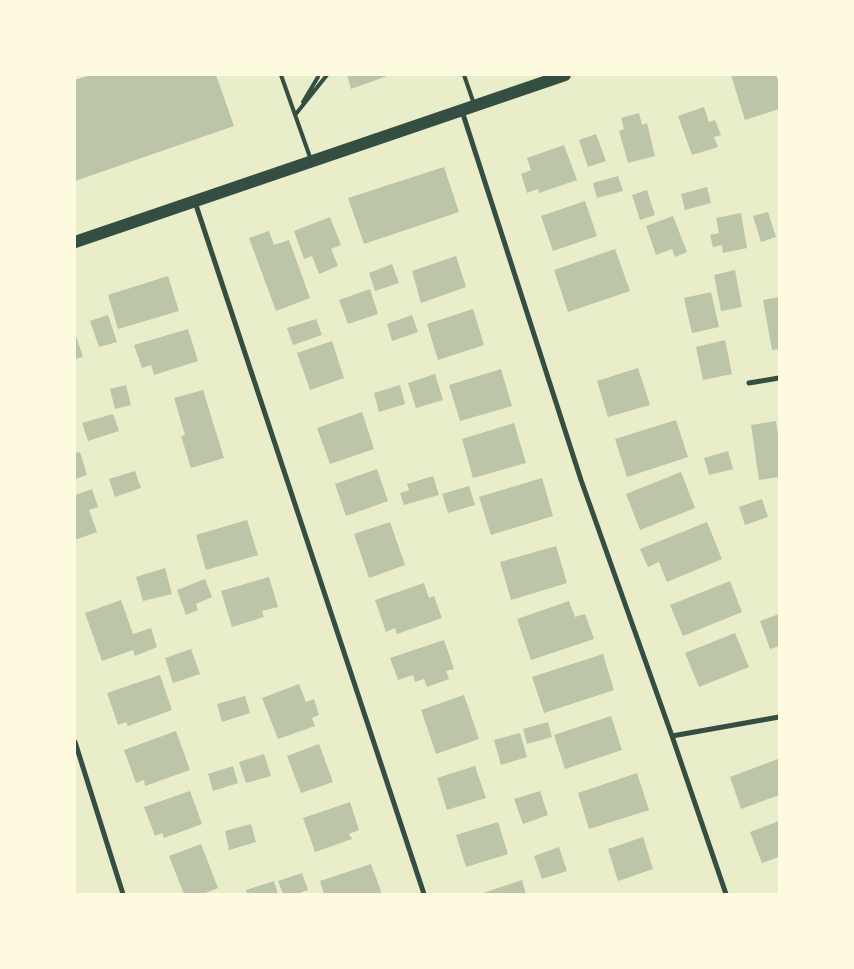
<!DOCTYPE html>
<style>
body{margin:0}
#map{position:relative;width:854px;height:969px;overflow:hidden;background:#e9edc9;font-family:"DM Sans",sans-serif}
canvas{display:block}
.frame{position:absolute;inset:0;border:76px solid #fefae0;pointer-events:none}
</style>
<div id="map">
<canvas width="854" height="969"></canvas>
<div class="frame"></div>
</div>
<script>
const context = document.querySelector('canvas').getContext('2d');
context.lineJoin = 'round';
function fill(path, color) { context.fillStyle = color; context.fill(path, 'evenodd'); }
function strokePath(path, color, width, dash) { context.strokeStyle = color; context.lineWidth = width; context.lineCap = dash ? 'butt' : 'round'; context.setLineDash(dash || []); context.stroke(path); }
const building = new Path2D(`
 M 91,75 L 216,75 L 234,126 L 75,181 L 75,80 Z
 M 347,75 L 390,75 L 351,89 Z
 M 731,75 L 776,75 L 779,84 L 779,109 L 745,120 Z
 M 704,107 L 709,122 L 715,120 L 721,135 L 714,137 L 718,147 L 692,155 L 678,116 Z
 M 639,113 L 642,125 L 647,123 L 655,156 L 628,163 L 619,131 L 624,129 L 621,118 Z
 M 596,134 L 606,161 L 588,167 L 579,140 Z
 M 564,145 L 577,180 L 539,193 L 538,189 L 527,193 L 521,174 L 531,170 L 527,158 Z
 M 444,167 L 459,212 L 364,244 L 348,198 Z
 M 618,176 L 623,191 L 597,198 L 593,183 Z
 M 707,187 L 711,203 L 685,210 L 681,194 Z
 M 647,190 L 655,215 L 640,220 L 632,195 Z
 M 585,201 L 597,236 L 553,251 L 541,216 Z
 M 768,212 L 776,237 L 761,242 L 753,216 Z
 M 741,213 L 747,248 L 723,253 L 722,245 L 713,247 L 710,235 L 719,233 L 716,218 Z
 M 673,216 L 687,252 L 675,257 L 672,249 L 656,255 L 646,226 Z
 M 330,217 L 341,245 L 331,249 L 338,266 L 319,274 L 312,256 L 304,259 L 294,231 Z
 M 269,231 L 274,245 L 289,240 L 310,298 L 276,311 L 249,238 Z
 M 615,249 L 630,291 L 568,312 L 554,270 Z
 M 456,256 L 466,287 L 421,303 L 412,271 Z
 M 392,264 L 399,283 L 375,291 L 369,273 Z
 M 735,270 L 742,307 L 721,311 L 714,275 Z
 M 168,276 L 179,311 L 118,329 L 108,295 Z
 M 370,289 L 378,314 L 348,324 L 339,300 Z
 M 711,292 L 719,327 L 692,333 L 684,298 Z
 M 779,297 L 779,349 L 772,350 L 763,300 Z
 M 473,309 L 484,345 L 438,360 L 427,324 Z
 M 108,315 L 117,342 L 99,347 L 90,321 Z
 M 412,315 L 418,332 L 392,341 L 387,324 Z
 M 316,319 L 322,335 L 293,345 L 287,328 Z
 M 188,329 L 198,361 L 154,375 L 151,365 L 142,368 L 134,345 Z
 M 75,333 L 83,357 L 75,359 Z
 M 725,340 L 732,374 L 703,380 L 696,347 Z
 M 332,341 L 344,378 L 310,390 L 297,353 Z
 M 638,368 L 650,405 L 608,417 L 597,381 Z
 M 501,369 L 512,406 L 460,421 L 449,385 Z
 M 435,374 L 443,400 L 416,408 L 408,383 Z
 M 126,385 L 131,405 L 115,409 L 110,389 Z
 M 400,385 L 405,404 L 379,412 L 374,393 Z
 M 203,390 L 224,458 L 191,468 L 181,436 L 185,435 L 174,398 Z
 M 362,412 L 374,449 L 330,464 L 317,428 Z
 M 113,414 L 119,431 L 88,441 L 82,423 Z
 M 676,420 L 688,457 L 627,477 L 615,439 Z
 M 776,421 L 779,443 L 779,477 L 759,480 L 751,425 Z
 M 514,423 L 526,463 L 473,478 L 462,439 Z
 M 728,451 L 733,469 L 709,475 L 704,458 Z
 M 80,452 L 87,475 L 75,479 L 75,453 Z
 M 377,469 L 388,501 L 346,516 L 335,484 Z
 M 135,471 L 141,488 L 115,497 L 109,479 Z
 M 681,472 L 695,508 L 640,530 L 626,494 Z
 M 433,476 L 439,495 L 404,505 L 400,493 L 409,490 L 407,484 Z
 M 542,478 L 553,516 L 491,535 L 479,497 Z
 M 469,486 L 475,505 L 448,513 L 442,494 Z
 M 92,489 L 98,507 L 89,510 L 97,532 L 75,540 L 75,495 Z
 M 762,499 L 768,517 L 745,525 L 739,507 Z
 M 247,520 L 258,555 L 206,570 L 196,535 Z
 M 390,522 L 405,565 L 369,578 L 354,534 Z
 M 707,522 L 722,559 L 667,582 L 659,562 L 648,567 L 640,549 Z
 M 556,546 L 567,583 L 511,600 L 500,562 Z
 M 165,568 L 172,594 L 143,601 L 136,577 Z
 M 269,577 L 278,607 L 262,611 L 264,617 L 232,627 L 221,591 Z
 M 205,579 L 212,597 L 196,604 L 198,610 L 186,615 L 177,590 Z
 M 730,581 L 742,612 L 683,636 L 670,605 Z
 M 424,583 L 429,598 L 434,596 L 442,618 L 397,634 L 395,628 L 386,632 L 375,600 Z
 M 121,600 L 133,634 L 151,628 L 157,647 L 135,656 L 133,650 L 102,661 L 85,613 Z
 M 569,601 L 575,617 L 585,614 L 594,639 L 531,660 L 517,619 Z
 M 779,614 L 779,646 L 770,649 L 760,621 Z
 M 735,633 L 749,667 L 699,687 L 685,653 Z
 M 444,640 L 454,669 L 446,671 L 449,679 L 427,687 L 424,679 L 415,682 L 413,675 L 398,680 L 390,658 Z
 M 191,649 L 200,674 L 173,683 L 165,658 Z
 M 603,654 L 614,690 L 544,713 L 532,677 Z
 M 160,675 L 172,710 L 128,726 L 126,722 L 118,725 L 107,693 Z
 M 299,684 L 306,702 L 314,699 L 319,715 L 312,718 L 315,726 L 278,739 L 262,698 Z
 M 464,695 L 479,739 L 436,754 L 421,710 Z
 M 245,696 L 250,713 L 222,722 L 217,704 Z
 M 611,716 L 622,750 L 565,769 L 554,735 Z
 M 548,722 L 552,737 L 527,744 L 523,729 Z
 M 176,731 L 190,770 L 145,786 L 144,780 L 136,783 L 124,750 Z
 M 520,733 L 527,757 L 501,765 L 494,740 Z
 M 319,744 L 333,782 L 301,793 L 287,756 Z
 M 264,754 L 271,776 L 246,783 L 239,762 Z
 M 778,759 L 779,795 L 741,809 L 730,777 Z
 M 233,766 L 238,783 L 213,791 L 208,774 Z
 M 475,766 L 486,798 L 447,810 L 437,778 Z
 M 637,773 L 649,810 L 589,829 L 578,793 Z
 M 190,791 L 202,824 L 164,838 L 162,833 L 155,836 L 144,807 Z
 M 540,791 L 548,815 L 523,824 L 514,799 Z
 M 350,802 L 359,830 L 349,834 L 352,839 L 315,852 L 303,818 Z
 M 779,821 L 779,857 L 762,863 L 750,832 Z
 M 498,822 L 508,854 L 466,867 L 456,835 Z
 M 251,824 L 256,842 L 229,850 L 225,831 Z
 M 643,837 L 653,869 L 618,881 L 608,849 Z
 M 201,844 L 218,888 L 203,894 L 184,894 L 169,856 Z
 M 559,847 L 567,871 L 542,879 L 534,856 Z
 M 371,864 L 382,894 L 324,894 L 320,881 Z
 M 302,873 L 308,890 L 297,894 L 283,894 L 278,881 Z
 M 522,880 L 526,894 L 480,894 Z
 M 274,881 L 278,894 L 247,894 L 246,890 Z`);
const service = new Path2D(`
 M 281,75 L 311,160
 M 464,75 L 474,104
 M 303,102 L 318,77
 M 295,115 L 327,75`);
const minor = new Path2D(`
 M 462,111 L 581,480 L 672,736 L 726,894
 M 195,202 L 424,894
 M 749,383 L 779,378
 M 672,736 L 779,717
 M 75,742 L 123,894`);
const primary = new Path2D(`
 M 75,242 L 565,75`);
fill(building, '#bcc5a7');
strokePath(service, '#344e41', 4);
strokePath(minor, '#344e41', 5);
strokePath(primary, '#344e41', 12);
</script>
